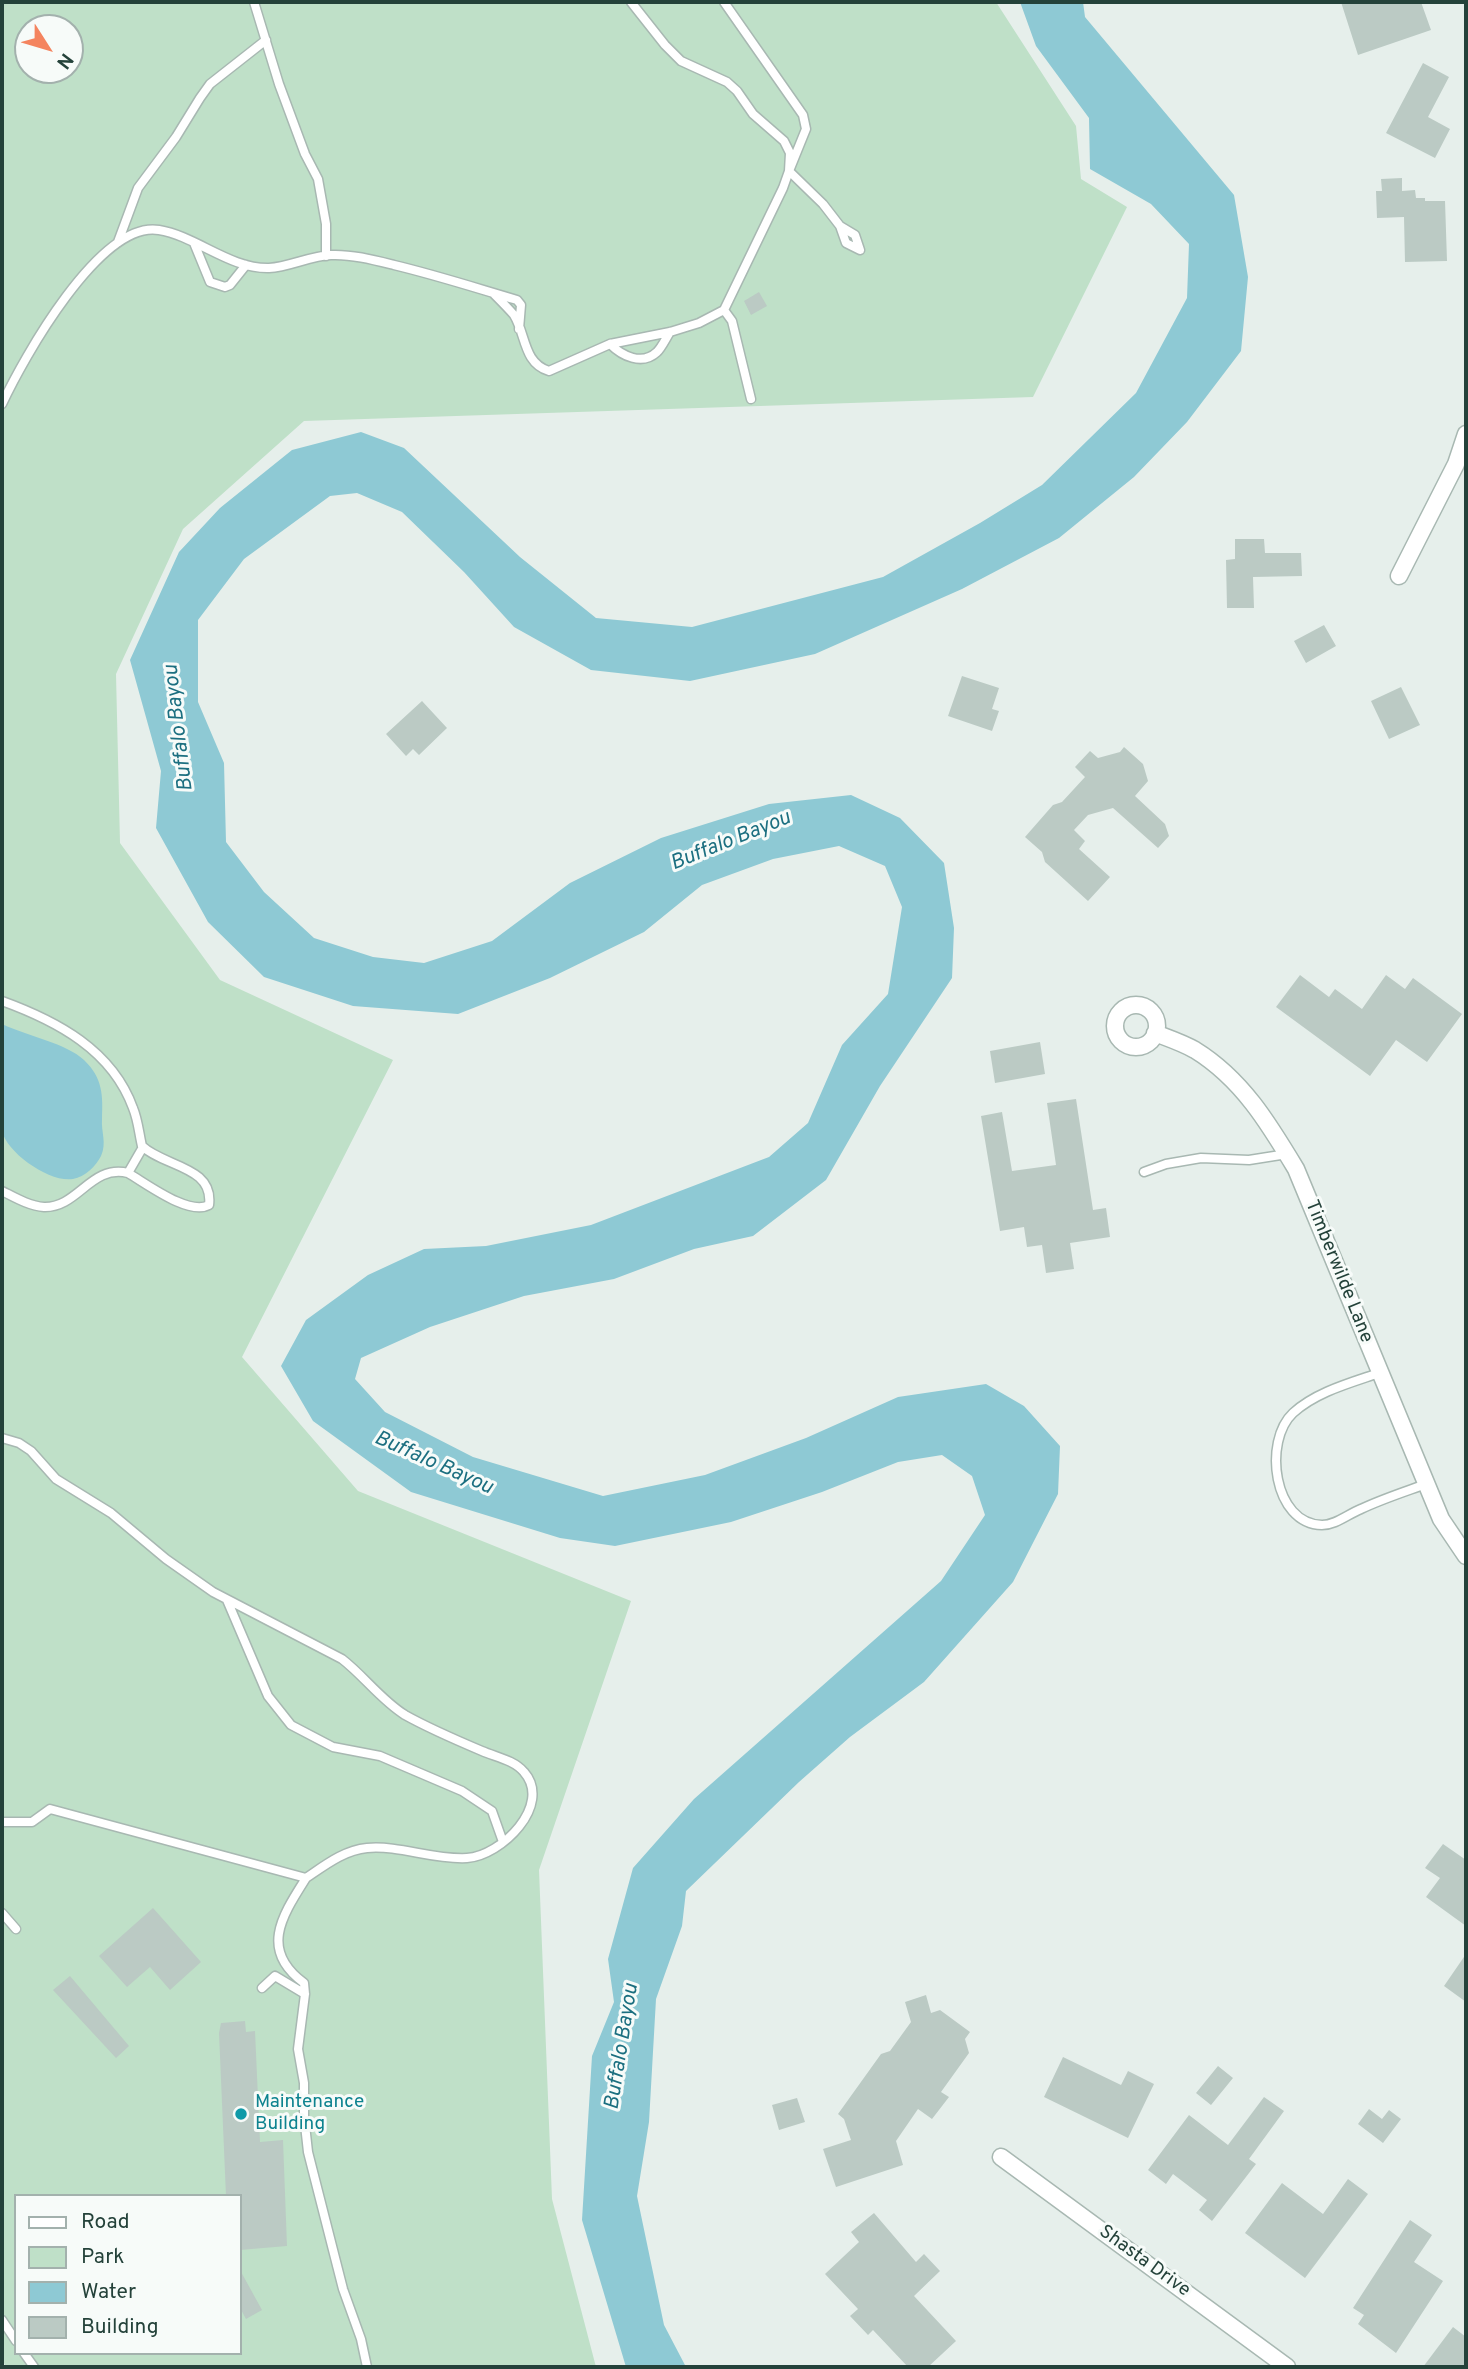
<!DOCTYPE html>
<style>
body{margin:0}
#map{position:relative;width:1468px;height:2369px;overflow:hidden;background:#e6efeb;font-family:Overpass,sans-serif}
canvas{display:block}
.frame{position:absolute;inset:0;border:4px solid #24423a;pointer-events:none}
.legend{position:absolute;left:14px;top:2194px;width:228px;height:161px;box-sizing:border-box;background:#f7fbf9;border:2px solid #a3b1ad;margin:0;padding:9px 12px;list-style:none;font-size:21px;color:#24423a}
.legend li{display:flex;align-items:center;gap:14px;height:35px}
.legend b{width:35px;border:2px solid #a3b1ad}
.north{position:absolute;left:14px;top:14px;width:70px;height:70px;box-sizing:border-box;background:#f7fbf9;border:2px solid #a3b1ad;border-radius:50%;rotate:127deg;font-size:19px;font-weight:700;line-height:28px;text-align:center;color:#24423a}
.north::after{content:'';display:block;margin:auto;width:24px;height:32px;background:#f4845f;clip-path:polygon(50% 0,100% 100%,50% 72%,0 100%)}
</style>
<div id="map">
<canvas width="1468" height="2369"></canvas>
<div class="frame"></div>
<ul class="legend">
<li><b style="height:9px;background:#fff"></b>Road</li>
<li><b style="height:19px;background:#bfe0c8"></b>Park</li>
<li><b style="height:19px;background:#8ec9d4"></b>Water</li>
<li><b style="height:19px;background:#bbcac4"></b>Building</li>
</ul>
<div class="north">N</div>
</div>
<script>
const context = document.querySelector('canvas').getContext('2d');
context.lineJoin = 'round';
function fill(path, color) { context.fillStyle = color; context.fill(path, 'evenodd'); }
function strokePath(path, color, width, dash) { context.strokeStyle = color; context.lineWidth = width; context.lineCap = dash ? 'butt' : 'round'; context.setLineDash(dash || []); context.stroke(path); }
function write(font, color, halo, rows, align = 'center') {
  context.font = font + ' Overpass,sans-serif'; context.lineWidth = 6; context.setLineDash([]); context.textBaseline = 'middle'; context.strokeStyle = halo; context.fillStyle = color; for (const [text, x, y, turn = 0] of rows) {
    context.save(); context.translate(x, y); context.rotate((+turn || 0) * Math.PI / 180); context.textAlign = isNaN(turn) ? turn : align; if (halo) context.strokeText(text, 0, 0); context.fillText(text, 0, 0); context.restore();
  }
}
const green = new Path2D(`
 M 2,2 L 996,2 L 1076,126 L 1081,179 L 1127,207 L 1033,397 L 304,421 L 183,529 L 116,674 L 120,843 L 220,980 L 393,1060 L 242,1357 L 358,1491 L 631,1601 L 539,1870 L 552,2199 L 596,2367 L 6,2367 L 2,2359 ZM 28,28 L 70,28 L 70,70 L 28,70 ZM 16,2196 L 240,2196 L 240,2353 L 16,2353 Z`);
const water = new Path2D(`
 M 1020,2 L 1083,2 L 1085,17 L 1234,195 L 1248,277 L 1241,351 L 1187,422 L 1134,477 L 1059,538 L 962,589 L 815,654 L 690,681 L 591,670 L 514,627 L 464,572 L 402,512 L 357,493 L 330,496 L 244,559 L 198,620 L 198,702 L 224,763 L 226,842 L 264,892 L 314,938 L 373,957 L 424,963 L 492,941 L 570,883 L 661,838 L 769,804 L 851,795 L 900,818 L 944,863 L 954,928 L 952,978 L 880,1086 L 826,1180 L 753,1236 L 694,1249 L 614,1279 L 524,1296 L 430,1327 L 361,1358 L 355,1379 L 385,1412 L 473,1457 L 603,1496 L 705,1475 L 806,1438 L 898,1397 L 986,1384 L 1024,1406 L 1060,1446 L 1058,1494 L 1013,1582 L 924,1682 L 850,1737 L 799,1782 L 686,1891 L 682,1926 L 656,1999 L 649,2122 L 637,2196 L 664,2325 L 686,2367 L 626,2367 L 582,2220 L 592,2056 L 614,2002 L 608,1959 L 633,1868 L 694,1799 L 941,1581 L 985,1515 L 972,1476 L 942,1455 L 898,1462 L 822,1492 L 731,1522 L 615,1546 L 560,1538 L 411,1492 L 313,1421 L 281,1366 L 306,1320 L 368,1275 L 424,1249 L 486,1246 L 591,1225 L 769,1157 L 808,1123 L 842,1045 L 888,994 L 902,907 L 885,866 L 839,846 L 773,859 L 702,885 L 644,932 L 550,978 L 458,1014 L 353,1006 L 264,977 L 208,922 L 156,828 L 161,771 L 130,660 L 179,552 L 220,508 L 292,450 L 361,432 L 404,448 L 520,557 L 596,618 L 692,627 L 883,577 L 980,523 L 1042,485 L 1136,393 L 1187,298 L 1189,244 L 1151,204 L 1090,169 L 1089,118 L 1036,46 Z
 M 2,1024 C 27,1036 66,1043 84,1060 C 103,1078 103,1096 102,1119 C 101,1132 107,1143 101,1156 C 96,1166 85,1177 73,1179 C 50,1183 7,1153 2,1131 C 0,1121 2,1109 2,1099 C 2,1074 2,1049 2,1024 Z`);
const building = new Path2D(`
 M 1341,2 L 1421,2 L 1431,30 L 1358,55 Z
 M 1423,63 L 1449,77 L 1428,117 L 1450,129 L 1435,158 L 1386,133 Z
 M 1402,178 L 1402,191 L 1415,190 L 1416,198 L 1425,198 L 1425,201 L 1445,201 L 1447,261 L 1405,262 L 1404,217 L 1377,218 L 1376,191 L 1382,191 L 1381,179 Z
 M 759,292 L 767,306 L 751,315 L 744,301 Z
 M 1235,539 L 1264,539 L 1265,553 L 1301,553 L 1302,576 L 1253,577 L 1254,608 L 1227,608 L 1226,560 L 1235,559 Z
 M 1324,625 L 1336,646 L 1306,663 L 1294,641 Z
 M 962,676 L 999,688 L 992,709 L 999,711 L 992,731 L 948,716 Z
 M 1401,687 L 1420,725 L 1389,739 L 1371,701 Z
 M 422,701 L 447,728 L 419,755 L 413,749 L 406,756 L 386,734 Z
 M 1124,747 L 1143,764 L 1148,781 L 1135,796 L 1165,824 L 1169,836 L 1158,848 L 1113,808 L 1088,815 L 1074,830 L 1085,841 L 1079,849 L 1110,877 L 1088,901 L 1045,862 L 1042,852 L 1025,837 L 1053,805 L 1062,802 L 1085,777 L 1075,767 L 1090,751 L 1098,758 L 1120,752 Z
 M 1300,975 L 1329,997 L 1335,989 L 1362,1009 L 1386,975 L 1405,989 L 1413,978 L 1462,1014 L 1427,1062 L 1396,1040 L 1370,1076 L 1276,1007 Z
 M 1040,1042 L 1045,1074 L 995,1083 L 990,1051 Z
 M 1076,1099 L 1093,1210 L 1106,1208 L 1110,1237 L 1070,1243 L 1074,1269 L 1046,1273 L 1042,1245 L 1027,1247 L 1024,1227 L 1000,1231 L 981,1116 L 1002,1112 L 1012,1171 L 1056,1165 L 1047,1103 Z
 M 1443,1844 L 1466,1860 L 1466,1926 L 1426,1897 L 1440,1878 L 1425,1868 Z
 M 153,1908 L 201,1962 L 170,1990 L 150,1967 L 127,1987 L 99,1956 Z
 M 1466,1954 L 1466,2002 L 1444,1986 Z
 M 70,1976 L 129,2046 L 116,2058 L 53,1990 Z
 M 926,1995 L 931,2013 L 940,2010 L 970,2032 L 965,2039 L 969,2053 L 941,2092 L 949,2097 L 932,2119 L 918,2109 L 896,2141 L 903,2165 L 836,2187 L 823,2149 L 851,2140 L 844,2119 L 838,2114 L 881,2054 L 890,2051 L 911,2022 L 905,2002 Z
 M 245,2021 L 246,2032 L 255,2031 L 260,2142 L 283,2140 L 287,2246 L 240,2250 L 240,2196 L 226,2196 L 219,2033 L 221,2023 Z
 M 1063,2057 L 1121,2085 L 1128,2071 L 1154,2084 L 1128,2138 L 1044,2097 Z
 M 1218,2066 L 1233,2078 L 1211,2105 L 1196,2093 Z
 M 1264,2097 L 1284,2111 L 1249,2159 L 1256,2164 L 1212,2221 L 1199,2210 L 1207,2200 L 1173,2174 L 1166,2184 L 1148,2170 L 1189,2115 L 1228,2145 Z
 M 797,2098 L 805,2122 L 779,2130 L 772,2105 Z
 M 1369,2109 L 1382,2119 L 1389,2110 L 1401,2119 L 1383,2143 L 1358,2124 Z
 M 1348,2179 L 1368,2194 L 1305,2278 L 1245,2233 L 1282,2183 L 1323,2214 Z
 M 874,2213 L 916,2262 L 924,2254 L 940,2271 L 914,2296 L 956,2341 L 928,2367 L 908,2367 L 873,2330 L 868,2335 L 850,2316 L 858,2309 L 825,2274 L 859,2242 L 851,2232 Z
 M 1410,2220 L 1432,2235 L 1414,2262 L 1443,2281 L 1396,2353 L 1358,2324 L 1364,2315 L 1353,2308 Z
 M 240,2270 L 262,2310 L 246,2319 L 240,2308 Z
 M 1453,2327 L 1466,2337 L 1466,2367 L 1423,2367 Z`);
const service = new Path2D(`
 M 254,2 L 279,84 L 305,154 L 318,179 L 326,224 L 326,256
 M 631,2 L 665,45 L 681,61 L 727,82 L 737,91 L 753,114 L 784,141 L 790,153 L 789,171 L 783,188 L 724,310 L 732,321 L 751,399
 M 724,2 L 803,115 L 806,129 L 789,171 L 823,204 L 840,226 L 855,235 L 860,250 L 846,243 L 840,226
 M 118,242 L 138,188 L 176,137 L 200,98 L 210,84 L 266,40
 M 194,243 L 210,282 L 225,287 L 230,285 L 246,265
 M 494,294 C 501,301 508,308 514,315 C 526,334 523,363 549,371 L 610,344 L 670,332 L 699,323 L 724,310
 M 610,344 C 622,356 642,366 657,352 C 662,347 666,338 670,332
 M 2,404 C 23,359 100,220 159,230 C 196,236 230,269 269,268 C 289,267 310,256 331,255 C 351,254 374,260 394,265 C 436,275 476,288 517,300 L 521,305 L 519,329
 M 2,1001 C 57,1021 112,1050 133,1108 C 138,1120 139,1133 142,1146 C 164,1167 214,1166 209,1205 C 189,1216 147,1184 128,1173 C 91,1164 78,1208 44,1207 C 29,1206 14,1197 2,1191
 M 1144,1172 L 1166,1164 L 1201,1158 L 1249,1160 L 1287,1154
 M 128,1173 L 143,1147
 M 1379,1373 C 1350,1383 1316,1392 1293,1413 C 1263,1441 1273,1524 1322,1525 C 1336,1525 1348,1514 1361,1509 C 1382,1499 1404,1492 1426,1484
 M 2,1438 L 19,1443 L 31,1451 L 56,1479 L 111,1513 L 166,1559 L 213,1592 L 342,1659 C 364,1676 381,1700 405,1715 C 430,1729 456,1740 482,1751 C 496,1757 514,1760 524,1772 C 553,1805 501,1856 467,1858 C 433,1860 400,1845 367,1848 C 344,1850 324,1866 306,1878 L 50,1809 L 32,1822 L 2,1822
 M 227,1600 L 268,1696 L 291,1725 L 333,1747 L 380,1756 L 462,1791 L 492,1811 L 503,1842
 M 306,1878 C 282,1916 259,1950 304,1983 L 305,1994 L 298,2049 L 304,2083 L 304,2116 L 308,2152 L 343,2289 L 361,2339 L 367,2367
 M 2,1913 L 16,1929
 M 262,1988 L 275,1976 L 305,1994
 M 2,2320 L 16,2341
 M 24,2353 L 34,2367`);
const minor = new Path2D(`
 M 1399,576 L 1456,464 L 1466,434
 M1115 1026a21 21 0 1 1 42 0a21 21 0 1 1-42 0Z
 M 1155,1033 C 1168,1038 1183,1043 1195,1050 C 1242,1079 1269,1124 1296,1169 L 1441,1519 L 1466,1556
 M 1001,2157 L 1287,2367`);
const markers = [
 [241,2114,7,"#0f9aa8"]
];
const streetNames = [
 ["Timberwilde Lane",1338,1272,68],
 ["Shasta Drive",1144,2262,36]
];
const cultureNames = [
 ["Maintenance",255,2103],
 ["Building",255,2125]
];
const waterNames = [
 ["Buffalo Bayou",180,728,-97],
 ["Buffalo Bayou",731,842,-22],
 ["Buffalo Bayou",433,1464,24],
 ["Buffalo Bayou",623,2047,-81]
];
fill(green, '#bfe0c8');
fill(water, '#8ec9d4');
fill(building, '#bbcac4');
strokePath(service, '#a8b8b2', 11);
strokePath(minor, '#a8b8b2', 19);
strokePath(service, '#fff', 8);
strokePath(minor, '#fff', 16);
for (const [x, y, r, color] of markers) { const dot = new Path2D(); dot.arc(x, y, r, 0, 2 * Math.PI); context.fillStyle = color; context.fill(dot); strokePath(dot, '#f7fbf9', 2.5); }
write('19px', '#24423a', '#f7fbf9', streetNames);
write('19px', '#0d838f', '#f7fbf9', cultureNames, 'left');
write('italic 21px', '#1c6f80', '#f7fbf9', waterNames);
</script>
